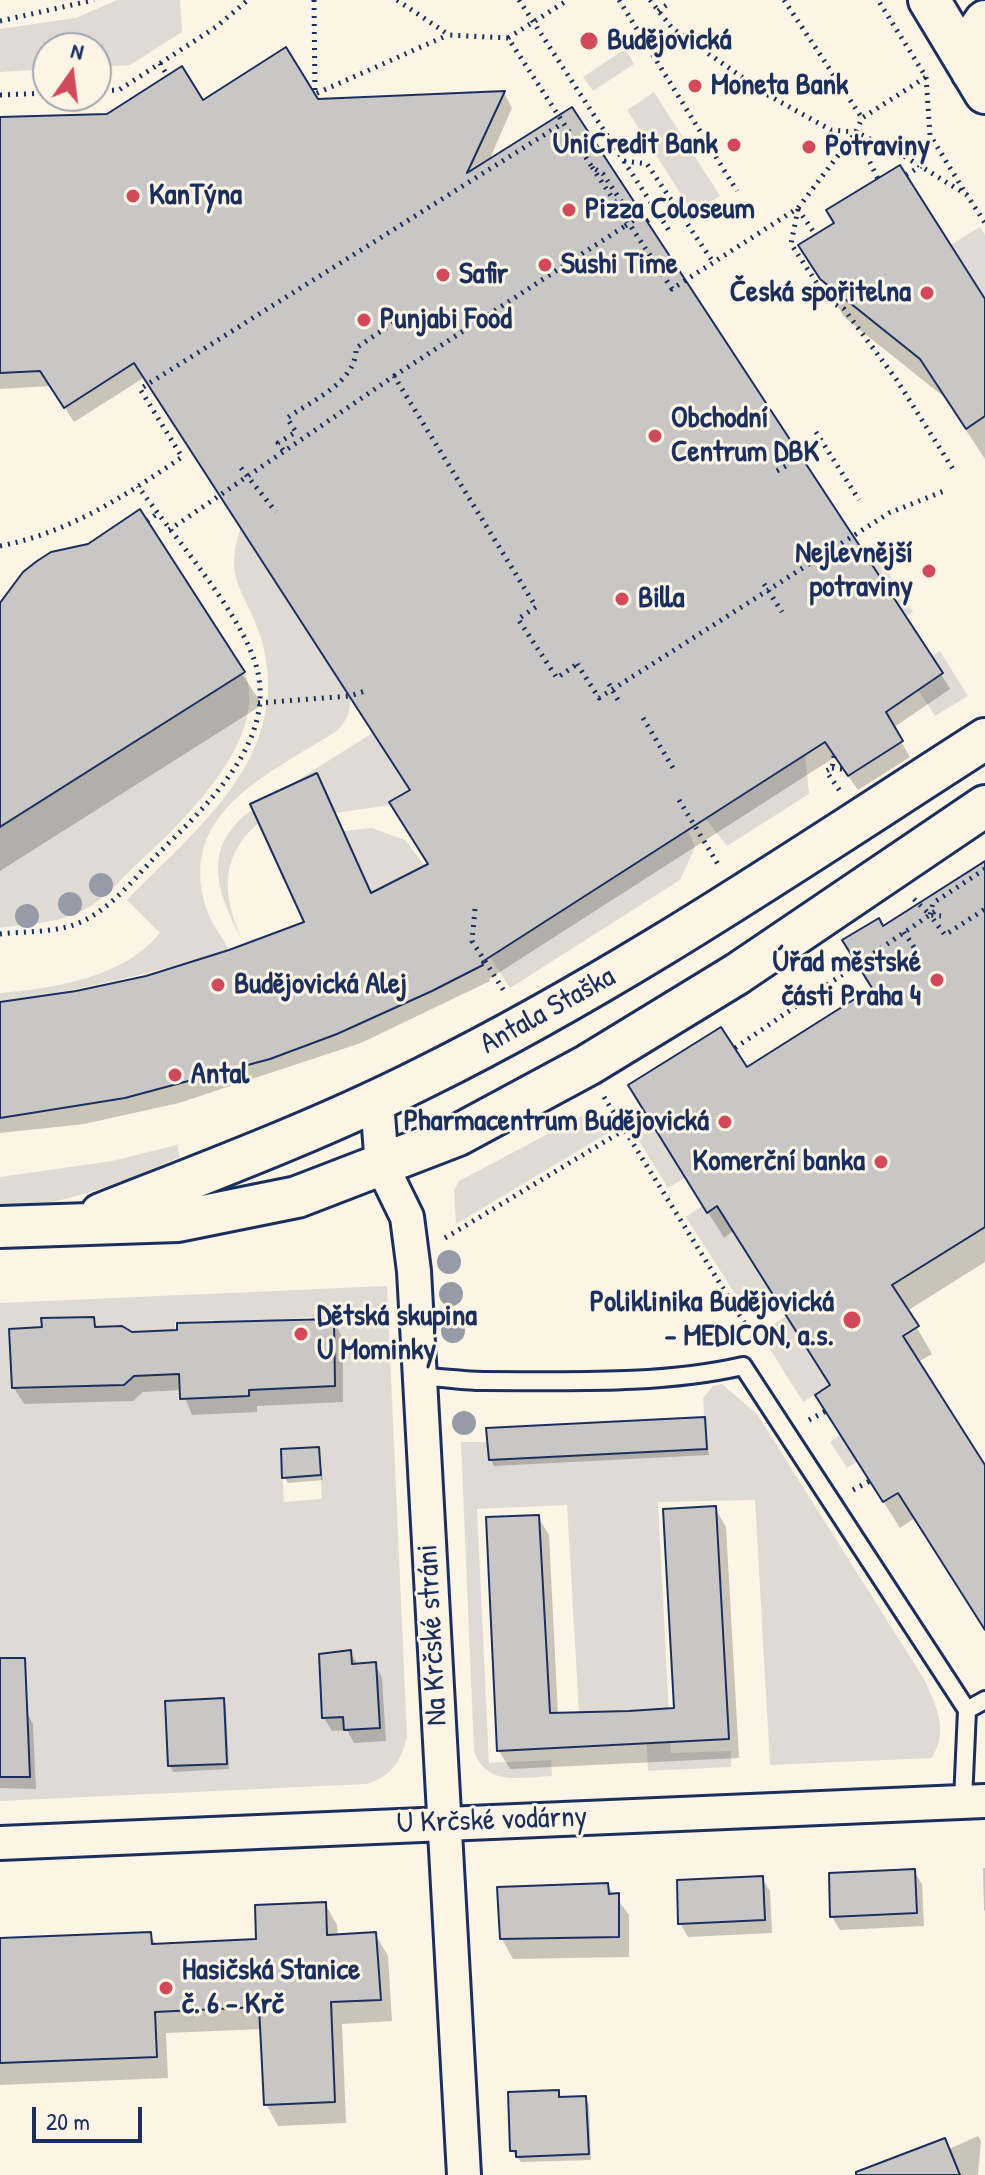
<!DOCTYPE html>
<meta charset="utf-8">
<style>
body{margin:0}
#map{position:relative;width:985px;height:2175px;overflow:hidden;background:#fcf5e5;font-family:"Patrick Hand",sans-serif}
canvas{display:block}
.north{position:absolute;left:32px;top:32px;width:80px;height:80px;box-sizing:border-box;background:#fcf5e5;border:2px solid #a2a6af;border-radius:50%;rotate:14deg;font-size:22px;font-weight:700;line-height:32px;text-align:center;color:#1b2f5e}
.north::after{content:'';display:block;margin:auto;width:28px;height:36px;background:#d1495b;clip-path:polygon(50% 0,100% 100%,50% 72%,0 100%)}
.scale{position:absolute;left:32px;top:2107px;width:110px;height:36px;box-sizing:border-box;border:4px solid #1b2f5e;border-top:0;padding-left:10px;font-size:24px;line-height:28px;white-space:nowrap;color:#1b2f5e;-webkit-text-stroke:6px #fcf5e5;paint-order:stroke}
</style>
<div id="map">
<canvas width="985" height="2175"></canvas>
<div class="north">N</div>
<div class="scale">20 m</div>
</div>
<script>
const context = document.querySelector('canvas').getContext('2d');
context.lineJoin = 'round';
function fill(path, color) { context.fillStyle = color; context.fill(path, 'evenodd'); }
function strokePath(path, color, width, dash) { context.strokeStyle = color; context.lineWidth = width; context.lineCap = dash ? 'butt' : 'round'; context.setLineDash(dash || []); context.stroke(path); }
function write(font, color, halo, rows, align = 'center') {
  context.font = font + ' "Patrick Hand",sans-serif'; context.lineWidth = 6; context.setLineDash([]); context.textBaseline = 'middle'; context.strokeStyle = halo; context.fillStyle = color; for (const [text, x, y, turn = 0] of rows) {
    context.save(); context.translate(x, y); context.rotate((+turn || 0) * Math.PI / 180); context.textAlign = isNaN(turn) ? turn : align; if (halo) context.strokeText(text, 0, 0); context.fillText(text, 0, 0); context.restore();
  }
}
const green = new Path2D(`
 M 117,0 L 180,0 L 182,32 L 130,65 L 96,67 L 96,48 L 48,48 L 48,69 L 0,72 L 0,29 L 76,18 Z
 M 625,49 L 634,64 L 593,91 L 583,77 Z
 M 654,92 L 720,196 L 693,213 L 627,110 Z
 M 980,227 L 985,235 L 985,299 L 950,245 Z
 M 241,528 L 350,696 C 351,710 347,720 338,730 C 272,773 176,811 206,907 C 210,922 222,936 229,950 C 153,973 79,991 0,1002 L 0,993 C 55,988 123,978 160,933 L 127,900 C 199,826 295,754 261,638 C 247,592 222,581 241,528 Z
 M 872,547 L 913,612 L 881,632 L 840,568 Z
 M 940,651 L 968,696 L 935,716 L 918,690 L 924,661 Z
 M 0,654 L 81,776 L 245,672 C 270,741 180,824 135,866 C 119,881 104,900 84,910 C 60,923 27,924 0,928 L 0,827 L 37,804 L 0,745 Z
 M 374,732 L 410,790 L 390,802 L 391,805 L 335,813 L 285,788 Z
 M 805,755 L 809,794 L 727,846 L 706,819 Z
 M 253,809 L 259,823 C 217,857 223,901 245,945 C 218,896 198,848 253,809 Z
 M 372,828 L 405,840 L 425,866 L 371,893 L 343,831 Z
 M 688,830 L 695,847 L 680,880 L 510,988 L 490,957 Z
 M 595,1109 L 608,1133 L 456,1224 L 454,1190 L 459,1181 Z
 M 650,1121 L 686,1177 L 668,1188 L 633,1131 Z
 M 177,1145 L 180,1157 C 116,1184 71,1204 0,1209 L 0,1177 L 112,1161 Z
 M 703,1205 L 717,1206 L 773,1296 L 747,1313 L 686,1217 Z
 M 387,1286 L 407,1737 C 401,1762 391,1777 366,1784 L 0,1801 L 0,1303 ZM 94,1316 L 95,1327 L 120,1325 L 126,1329 L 123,1385 L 20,1390 L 13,1386 L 10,1335 L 42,1329 L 42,1318 L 77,1328 L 76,1317 ZM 311,1317 L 312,1321 L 334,1319 L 335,1386 L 283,1388 L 249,1381 L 249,1397 L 178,1400 L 175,1322 L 214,1320 L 214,1325 ZM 319,1447 L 322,1499 L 284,1502 L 281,1449 ZM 351,1650 L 352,1664 L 376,1662 L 380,1728 L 345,1730 L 343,1717 L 322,1718 L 319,1655 ZM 223,1698 L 168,1766 L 165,1701 Z
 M 786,1316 L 830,1385 L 803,1402 L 760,1333 Z
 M 722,1384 L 757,1414 L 924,1679 C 936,1705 949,1730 932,1758 L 770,1765 L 755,1500 L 658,1502 L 671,1753 L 731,1751 L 731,1767 L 648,1771 L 645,1710 L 579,1713 L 567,1505 L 477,1509 L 489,1763 L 551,1760 L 552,1776 C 520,1777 488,1787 474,1752 L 461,1442 L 487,1442 L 489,1460 L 706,1449 L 703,1398 L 713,1386 Z
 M 840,1435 L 872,1452 L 847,1468 L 830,1442 Z`);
const shadow = new Path2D(`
 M 504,93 L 512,108 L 488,163 L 941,674 L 950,689 L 893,728 L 910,757 L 858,790 L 835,757 L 489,979 L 490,981 L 361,1043 L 179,1103 L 84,1124 L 0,1133 L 0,1004 L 76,993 L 146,978 L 230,952 L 306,923 L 325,791 L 372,894 L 431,865 L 412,791 L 145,377 L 74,422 L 51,386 L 0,389 L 0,119 L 108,116 L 203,102 Z
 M 801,245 L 985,301 L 985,459 L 944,397 L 844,317 Z
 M 139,512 L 262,705 L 0,871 L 0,605 Z
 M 985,863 L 985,1262 L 907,1311 L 932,1354 L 918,1362 L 985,1469 L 985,1629 L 915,1518 L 900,1528 L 833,1422 L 832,1386 L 733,1231 L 724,1238 L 646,1112 L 747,1070 L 874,989 L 883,929 Z
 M 93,1319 L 98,1328 L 132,1334 L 333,1321 L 343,1338 L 343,1402 L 257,1406 L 257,1412 L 192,1415 L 182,1390 L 143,1392 L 133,1401 L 24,1404 L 14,1388 L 44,1329 Z
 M 704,1419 L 709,1455 L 494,1466 L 491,1460 Z
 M 318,1449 L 323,1480 L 288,1483 L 284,1477 Z
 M 715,1508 L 726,1527 L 739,1758 L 510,1769 L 499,1751 L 538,1517 L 549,1535 L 558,1715 L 676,1710 Z
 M 350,1652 L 358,1665 L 375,1664 L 382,1678 L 386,1741 L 354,1743 L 347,1730 L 332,1731 L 324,1718 Z
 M 223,1700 L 226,1706 L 229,1769 L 173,1772 L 170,1765 Z
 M 26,1711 L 33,1724 L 36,1789 L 0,1788 L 0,1712 Z
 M 983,1868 L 985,1868 L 985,1911 L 984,1910 Z
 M 914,1871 L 922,1884 L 924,1926 L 840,1930 L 832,1917 Z
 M 762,1878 L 770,1891 L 772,1933 L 688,1937 L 680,1923 Z
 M 607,1885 L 629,1915 L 629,1957 L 513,1959 L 502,1939 Z
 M 325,1904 L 337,1925 L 338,1936 L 375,1934 L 388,1956 L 392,2021 L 342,2024 L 346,2123 L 278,2126 L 266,2104 L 262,2029 L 166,2033 L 168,2078 L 0,2085 L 0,1940 L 150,1934 L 157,1946 L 258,1941 Z
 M 558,2092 L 562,2099 L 585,2098 L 589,2104 L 591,2160 L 521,2162 L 512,2151 Z
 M 978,2136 L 981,2141 L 978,2175 L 856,2175 L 944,2141 L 949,2149 Z`);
const building = new Path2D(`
 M 286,47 L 318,99 L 505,91 L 467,173 L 572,107 L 943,673 L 886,712 L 903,741 L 848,776 L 825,742 L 482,962 L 483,965 L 432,991 L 337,1034 L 270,1059 L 125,1098 L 0,1118 L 0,1002 L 76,991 L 146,976 L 229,950 L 304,922 L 250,804 L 317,773 L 371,893 L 428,864 L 389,802 L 410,790 L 134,363 L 64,408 L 40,371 L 0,373 L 0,117 L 107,114 L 182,66 L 203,100 Z
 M 900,165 L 985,299 L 985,416 L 966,429 L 920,359 L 820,279 L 798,245 L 834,223 L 826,210 Z
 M 140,509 L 245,672 L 0,827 L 0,603 L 23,572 L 37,561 L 51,552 L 88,544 Z
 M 985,861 L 985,1227 L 892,1285 L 919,1326 L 903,1336 L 985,1465 L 985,1630 L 898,1493 L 883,1502 L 815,1395 L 830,1385 L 717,1206 L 707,1213 L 628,1085 L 721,1027 L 747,1067 L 872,988 L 842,940 L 879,918 L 883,926 Z
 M 94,1317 L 95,1327 L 122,1326 L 132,1332 L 177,1330 L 177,1323 L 334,1319 L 335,1386 L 249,1390 L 249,1396 L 180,1399 L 179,1374 L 134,1376 L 124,1385 L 12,1388 L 9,1329 L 42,1327 L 41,1318 Z
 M 705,1417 L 707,1449 L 489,1460 L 486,1428 Z
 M 319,1447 L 321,1475 L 282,1478 L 281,1449 Z
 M 716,1506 L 729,1739 L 497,1751 L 486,1517 L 539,1515 L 550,1713 L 629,1711 L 674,1708 L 663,1509 Z
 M 351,1650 L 352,1664 L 376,1662 L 380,1728 L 344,1730 L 343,1717 L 322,1718 L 319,1654 Z
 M 0,1658 L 25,1658 L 30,1777 L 0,1777 Z
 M 224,1698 L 227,1764 L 168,1766 L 165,1701 Z
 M 915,1869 L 917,1913 L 830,1917 L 829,1873 Z
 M 763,1876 L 765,1920 L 678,1924 L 677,1880 Z
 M 608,1883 L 609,1894 L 619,1893 L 619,1937 L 500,1939 L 497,1887 Z
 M 326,1902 L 327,1935 L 376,1932 L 381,2000 L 331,2002 L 335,2102 L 264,2105 L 259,2007 L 155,2012 L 157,2057 L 0,2063 L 0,1938 L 151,1932 L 152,1944 L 256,1939 L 255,1905 Z
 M 559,2090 L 559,2097 L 586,2096 L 589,2154 L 516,2157 L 516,2151 L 510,2151 L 508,2092 Z
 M 945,2138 L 960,2175 L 856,2175 L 856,2172 Z`);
const path = new Path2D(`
 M 314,0 L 315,94 L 448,35
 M 397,0 L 449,35 L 508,38 L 592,167 L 603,174 L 629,213
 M 519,0 L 670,232
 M 619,0 L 737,191
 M 650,0 L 672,28 L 766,94 L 831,130 L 856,132 L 904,156 L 967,195 L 985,223
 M 784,0 L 862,118
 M 658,11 L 671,2
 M 0,21 L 94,0
 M 160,63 L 167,75
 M 926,77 L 930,135 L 966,194
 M 96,91 L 119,90 L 216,27 L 248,0
 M 0,95 L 48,93
 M 856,133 L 878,179
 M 624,161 L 647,164 L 713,262
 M 592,167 L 672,289 L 798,208 L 856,132 L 862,118 L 926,77 L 878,0
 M 906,175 L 921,166
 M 798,209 L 791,244 L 828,300 L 844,309 L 896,379 L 953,469
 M 798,209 L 815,234
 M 647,221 L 658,214
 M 394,376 L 625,226
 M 816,432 L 859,500
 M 283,450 L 278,443 L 296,432 L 287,418 C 311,401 357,382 356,348 L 393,323
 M 241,468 L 276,512
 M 777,471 L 789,464
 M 147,521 L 157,514
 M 169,530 L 394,376 L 536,607 L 518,619 L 557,678 L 580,662
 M 0,546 C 68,533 125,496 182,457 L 140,389 L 563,123
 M 764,584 L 782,612
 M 577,664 L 599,698 L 889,513 L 944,491
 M 609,684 L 618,700
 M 258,703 L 350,696 L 368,690
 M 643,718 L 673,768
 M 834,756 L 832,768 L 826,771 L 840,791
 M 832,768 L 843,769
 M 679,800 L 719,866
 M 985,869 L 933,903 L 930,915 L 945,935 L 985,909
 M 914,899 L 930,915 L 941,916
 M 475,909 L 472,941 L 506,994
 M 904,932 L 921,958
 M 0,934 C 26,931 60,933 83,921 C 112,907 134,879 155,857 C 203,808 281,741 255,662 C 237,608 172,535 138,486
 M 735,1048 L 937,910
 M 604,1097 L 757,1343
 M 445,1238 L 624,1130 L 640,1105
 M 809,1420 L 826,1411
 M 853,1490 L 870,1481`);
const service = new Path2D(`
 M 421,1377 C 442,1377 462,1381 483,1381 C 568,1381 660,1385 743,1366 L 967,1710 L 963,1801
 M 967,1710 L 985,1700`);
const minor = new Path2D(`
 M 377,1101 L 382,1166 L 407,1217 L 414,1271 L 464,2175
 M 0,1843 L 985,1801`);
const tertiary = new Path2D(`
 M 929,0 L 985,93
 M 972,72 L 969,44 L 985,21
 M 101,1214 C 210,1171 320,1130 425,1077 C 621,980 801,857 985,739
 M 0,1227 L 178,1221 L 297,1197 L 458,1135 L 588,1065 L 737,974 L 985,806`);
const pathBridge = new Path2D(`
 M 508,38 L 568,0
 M 625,226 L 634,220`);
const trees = [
 [101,885],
 [70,904],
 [27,916],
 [449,1262],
 [451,1294],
 [453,1331],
 [464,1423]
];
const markers = [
 [589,41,10,"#d1495b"],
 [695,86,8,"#d1495b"],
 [734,145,8,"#d1495b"],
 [809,147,8,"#d1495b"],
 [133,196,8,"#d1495b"],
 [569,210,8,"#d1495b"],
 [545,265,8,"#d1495b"],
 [443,275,8,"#d1495b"],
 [927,293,8,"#d1495b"],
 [364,320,8,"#d1495b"],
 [655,436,8,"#d1495b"],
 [929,571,8,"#d1495b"],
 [622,599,8,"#d1495b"],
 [937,980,8,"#d1495b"],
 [218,985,8,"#d1495b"],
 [175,1075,8,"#d1495b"],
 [725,1122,8,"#d1495b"],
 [881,1162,8,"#d1495b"],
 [852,1320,10,"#d1495b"],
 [301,1334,8,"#d1495b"],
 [166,1988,8,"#d1495b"]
];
const poiNames = [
 ["Budějovická",607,41],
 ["Moneta Bank",711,86],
 ["UniCredit Bank",718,145,"right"],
 ["Potraviny",825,147],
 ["KanTýna",149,196],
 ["Pizza Coloseum",585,210],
 ["Sushi Time",561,265],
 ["Safir",459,275],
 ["Česká spořitelna",911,293,"right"],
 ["Punjabi Food",380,320],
 ["Obchodní",671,419],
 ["Centrum DBK",671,453],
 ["Nejlevnější",913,554,"right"],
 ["potraviny",913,588,"right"],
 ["Billa",638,599],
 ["Úřad městské",921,963,"right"],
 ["části Praha 4",921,997,"right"],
 ["Budějovická Alej",234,985],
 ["Antal",191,1075],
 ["Pharmacentrum Budějovická",709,1122,"right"],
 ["Komerční banka",865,1162,"right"],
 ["Poliklinika Budějovická",834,1303,"right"],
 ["- MEDICON, a.s.",834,1337,"right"],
 ["Dětská skupina",317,1317],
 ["U Mominky",317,1351],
 ["Hasičská Stanice",182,1971],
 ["č. 6 - Krč",182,2005]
];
const streetNames = [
 ["Antala Staška",548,1011,-29],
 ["Na Krčské stráni",433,1635,-93],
 ["U Krčské vodárny",492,1821,-2]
];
fill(green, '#dfdbd4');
fill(shadow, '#0003');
fill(building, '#c8c7c6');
strokePath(building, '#1b2f5e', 2);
strokePath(service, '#1b2f5e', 22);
strokePath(minor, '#1b2f5e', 38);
strokePath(tertiary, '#1b2f5e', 46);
strokePath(path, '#1b2f5e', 5, [2, 6]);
strokePath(service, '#fcf5e5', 16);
strokePath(minor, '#fcf5e5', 32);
strokePath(tertiary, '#fcf5e5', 40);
strokePath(pathBridge, '#1b2f5e', 5, [2, 6]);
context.fillStyle = '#969ba8';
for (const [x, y] of trees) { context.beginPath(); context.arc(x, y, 12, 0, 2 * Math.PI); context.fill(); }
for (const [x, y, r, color] of markers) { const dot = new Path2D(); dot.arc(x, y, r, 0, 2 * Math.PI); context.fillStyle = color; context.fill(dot); strokePath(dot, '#fcf5e5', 3); }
write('bold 30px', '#1b2f5e', '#fcf5e5', poiNames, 'left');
write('30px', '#1b2f5e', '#fcf5e5', streetNames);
</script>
